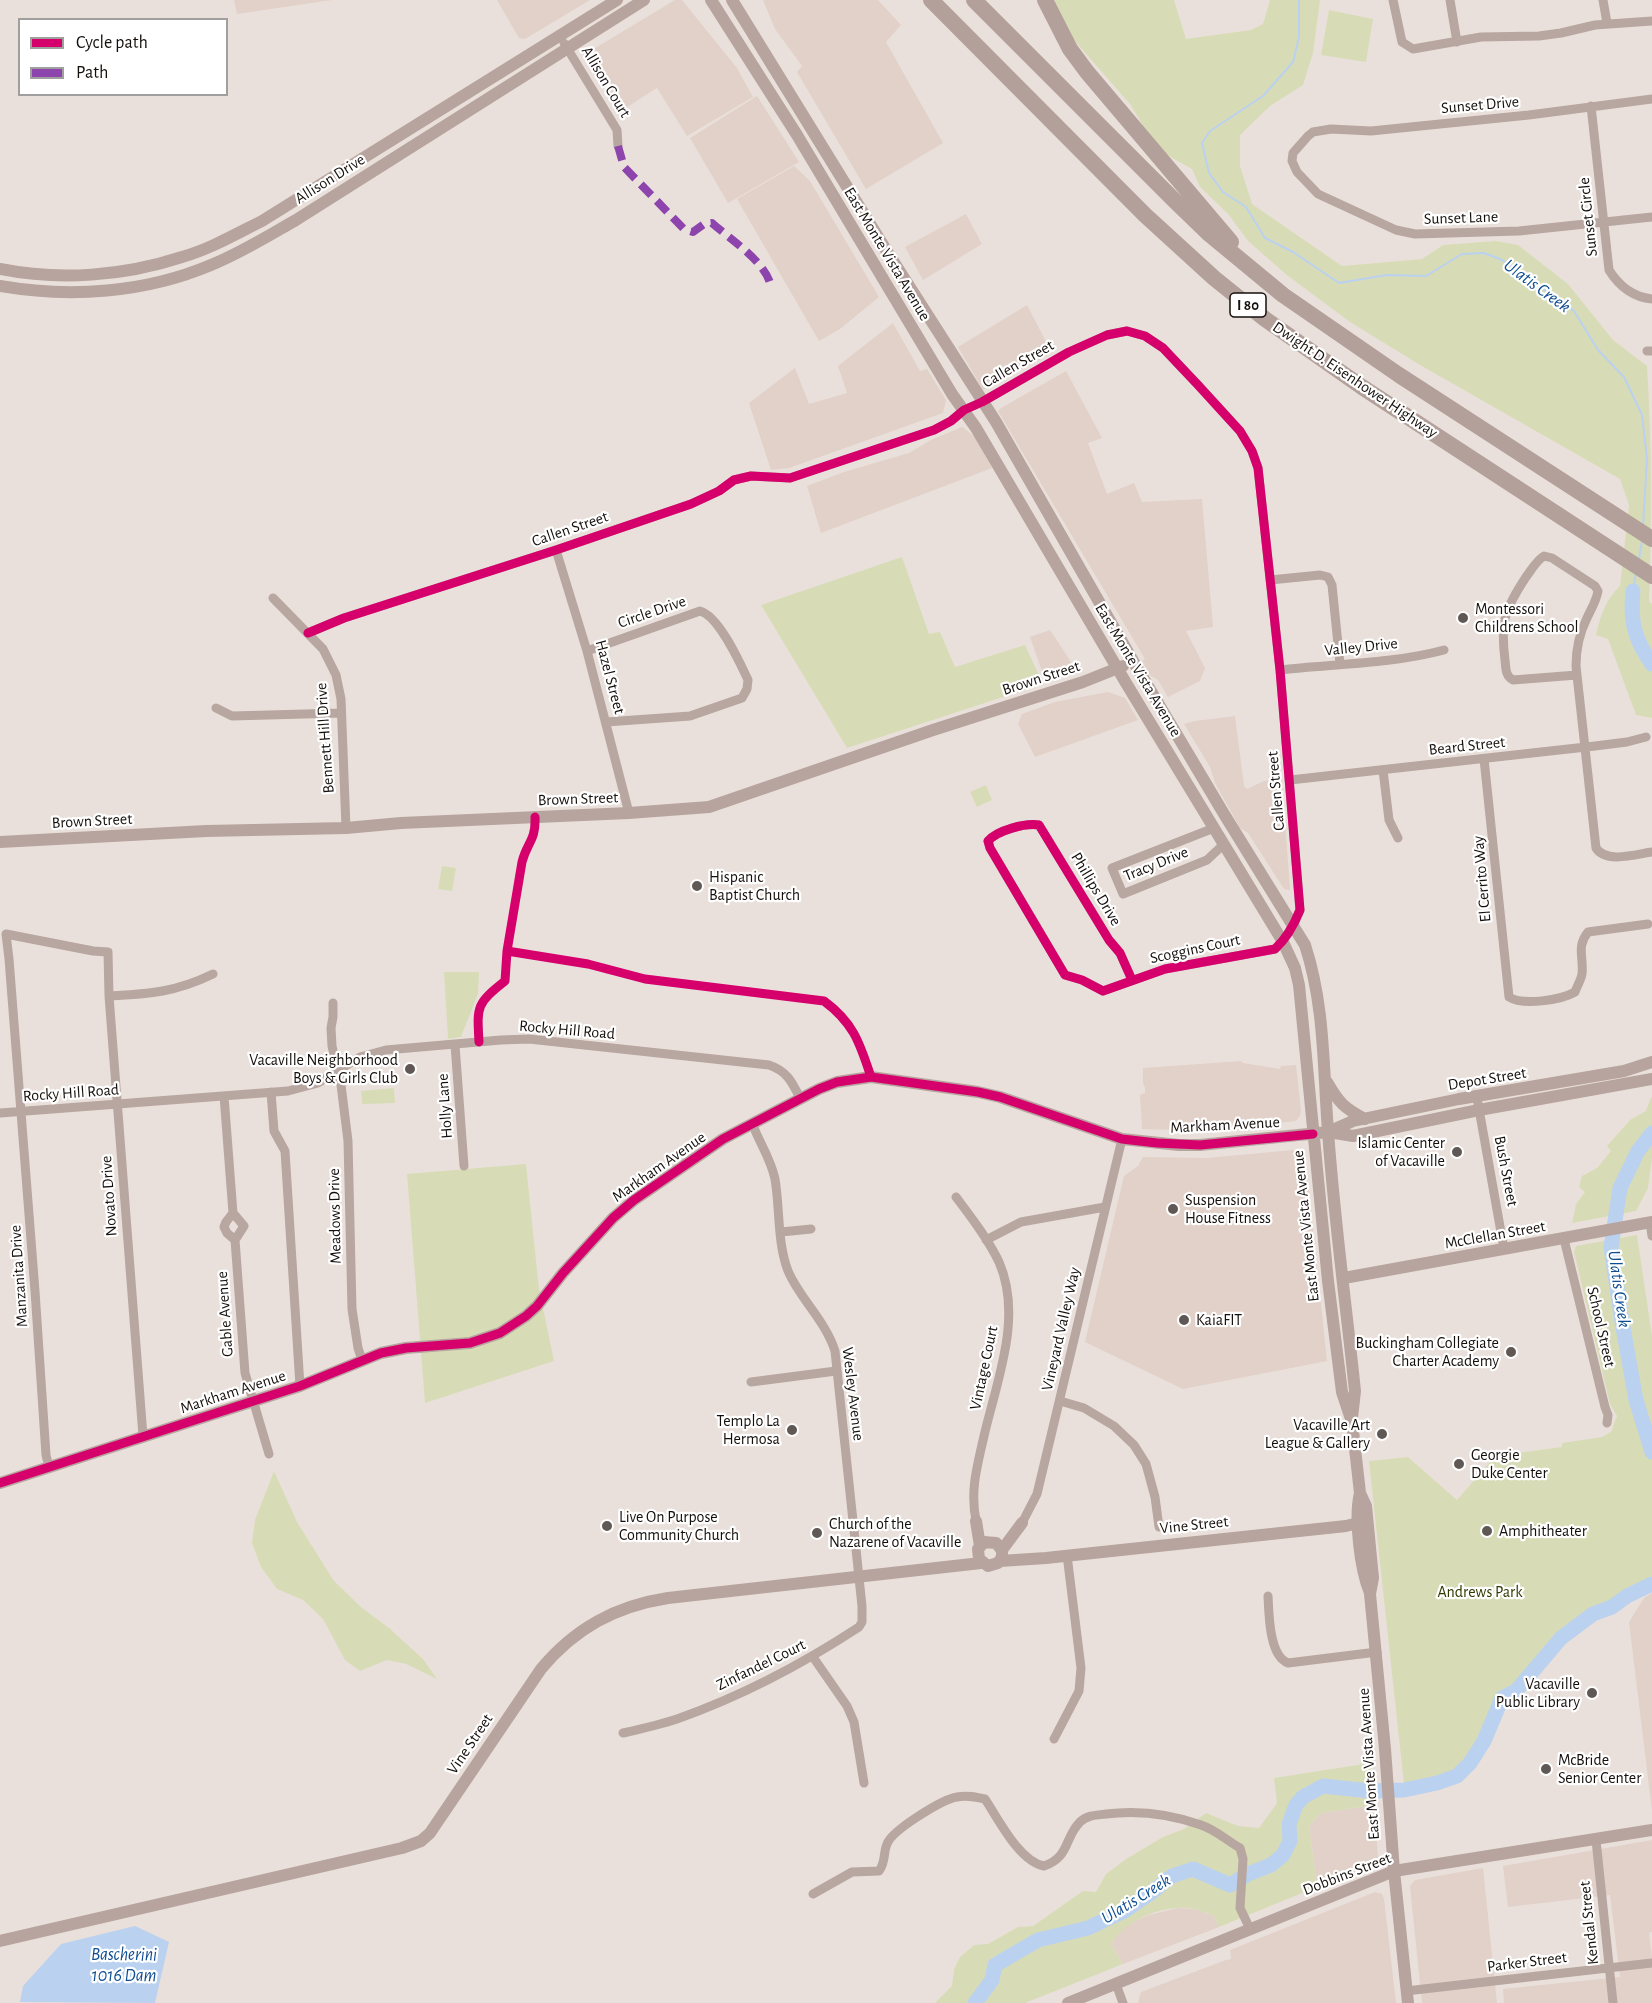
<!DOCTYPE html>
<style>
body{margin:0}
#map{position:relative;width:1652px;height:2003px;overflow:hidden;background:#eae0db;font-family:"Alegreya Sans",sans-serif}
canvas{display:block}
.legend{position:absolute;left:18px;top:18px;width:210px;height:78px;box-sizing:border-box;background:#fff;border:2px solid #a19f9e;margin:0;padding:8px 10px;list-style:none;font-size:18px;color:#150f0c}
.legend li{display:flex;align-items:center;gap:12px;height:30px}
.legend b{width:30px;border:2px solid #a19f9e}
</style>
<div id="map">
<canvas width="1652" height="2003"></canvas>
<ul class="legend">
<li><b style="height:8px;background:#d6006c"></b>Cycle path</li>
<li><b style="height:8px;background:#8e44ad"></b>Path</li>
</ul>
</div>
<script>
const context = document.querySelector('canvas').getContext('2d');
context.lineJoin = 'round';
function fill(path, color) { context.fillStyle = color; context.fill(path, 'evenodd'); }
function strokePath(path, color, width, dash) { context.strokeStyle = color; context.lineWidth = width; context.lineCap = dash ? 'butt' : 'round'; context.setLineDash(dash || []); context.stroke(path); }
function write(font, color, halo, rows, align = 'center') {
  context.font = font + ' "Alegreya Sans",sans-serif'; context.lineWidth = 4.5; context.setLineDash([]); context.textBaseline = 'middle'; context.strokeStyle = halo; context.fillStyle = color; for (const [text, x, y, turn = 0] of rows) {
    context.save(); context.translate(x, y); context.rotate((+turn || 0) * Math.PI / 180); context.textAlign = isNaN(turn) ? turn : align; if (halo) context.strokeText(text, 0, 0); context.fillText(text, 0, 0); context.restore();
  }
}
const commercial = new Path2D(`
 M 234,0 L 332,0 L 237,14 Z
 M 497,0 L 590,0 L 525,39 L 519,38 Z
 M 675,0 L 682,0 L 737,68 L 753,97 L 687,136 L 657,88 L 621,111 L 587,53 Z
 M 763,0 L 878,0 L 901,25 L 886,42 L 943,143 L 866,189 L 797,72 L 802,66 L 775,29 Z
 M 757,96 L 799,162 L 728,203 L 690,138 Z
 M 794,166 L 810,181 L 879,297 L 840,329 L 819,341 L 737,199 Z
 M 966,214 L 982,244 L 923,280 L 905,247 Z
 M 1027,305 L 1052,353 L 983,390 L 958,347 Z
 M 893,323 L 920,371 L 927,369 L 946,400 L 943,413 L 789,468 L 771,470 L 749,403 L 795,368 L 809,404 L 847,393 L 838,366 Z
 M 1066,371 L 1102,438 L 1088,443 L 1107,494 L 1134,483 L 1142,502 L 1202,499 L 1213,627 L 1186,631 L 1205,668 L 1200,681 L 1168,697 L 1158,680 L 1150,675 L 1142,661 L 1145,659 L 998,411 L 1001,408 Z
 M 962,427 L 977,438 L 992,468 L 821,533 L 807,486 L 844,472 L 909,453 L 931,440 Z
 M 1050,630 L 1075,668 L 1045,680 L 1030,637 Z
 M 1108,692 L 1125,698 L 1138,720 L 1035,757 L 1018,724 L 1022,714 L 1055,702 Z
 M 1235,716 L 1244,786 L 1247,789 L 1264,781 L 1282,779 L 1290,890 L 1284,889 L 1248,833 L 1240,828 L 1215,783 L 1210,767 L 1184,724 L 1195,721 Z
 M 1241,1061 L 1243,1063 L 1280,1069 L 1281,1066 L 1296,1065 L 1301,1110 L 1300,1116 L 1296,1121 L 1210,1131 L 1142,1129 L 1140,1095 L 1145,1093 L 1145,1088 L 1143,1083 L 1143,1068 Z
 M 1293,1150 L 1302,1153 L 1306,1162 L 1327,1361 L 1183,1389 L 1085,1342 L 1124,1176 L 1138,1166 L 1143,1157 L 1207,1158 Z
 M 1652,1593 L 1652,1811 L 1629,1622 L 1644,1598 Z
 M 1374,1805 L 1378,1858 L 1373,1867 L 1317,1887 L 1309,1826 L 1321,1813 Z
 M 1652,1840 L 1652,1932 L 1649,1933 L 1652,1957 L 1652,2003 L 1504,2003 L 1503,1989 L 1620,1977 L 1610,1895 L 1508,1907 L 1503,1866 Z
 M 1483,1868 L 1497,2003 L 1422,2003 L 1410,1886 L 1415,1880 Z
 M 1375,1892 L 1382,1894 L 1384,1899 L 1396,2003 L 1138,2003 L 1141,1992 L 1226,1960 L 1231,1959 L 1230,1950 Z
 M 1178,1908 L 1195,1909 L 1214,1916 L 1219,1927 L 1123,1964 L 1111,1944 L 1117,1934 L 1131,1923 L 1149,1915 Z`);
const green = new Path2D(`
 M 1053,0 L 1174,0 L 1186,39 L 1251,30 L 1263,24 L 1270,0 L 1320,0 L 1313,53 L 1303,85 L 1270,106 L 1240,135 L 1240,166 L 1252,204 L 1342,266 L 1422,259 L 1443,245 L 1496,241 L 1518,245 L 1568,284 L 1613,340 L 1647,366 C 1652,444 1652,523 1649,601 L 1652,604 L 1652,718 L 1636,715 L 1608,639 L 1596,635 C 1600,616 1606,599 1620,586 L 1629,505 L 1620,479 L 1420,365 L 1350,322 L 1288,276 L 1248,241 L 1228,214 L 1200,187 L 1192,169 L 1158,150 L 1130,104 L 1059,23 Z
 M 1329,10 L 1373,19 L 1366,62 L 1321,55 Z
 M 902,557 L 929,634 L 940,632 L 955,667 L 1025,645 L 1043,684 L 847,748 L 761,605 Z
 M 986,785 L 992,800 L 977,807 L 970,792 Z
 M 442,866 L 456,868 L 452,891 L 438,889 Z
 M 444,972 L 479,972 L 478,994 L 461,1037 L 448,1039 Z
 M 394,1088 L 395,1103 L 362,1104 L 361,1091 Z
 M 1652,1097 L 1652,1158 L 1648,1188 L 1636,1211 L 1572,1223 L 1576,1204 L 1585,1192 L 1579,1187 L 1582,1176 L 1597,1168 L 1611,1151 L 1607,1146 L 1630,1120 L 1646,1111 L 1650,1099 Z
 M 526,1164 L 539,1289 L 554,1361 L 425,1403 L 407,1174 Z
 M 1637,1235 L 1652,1336 L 1652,1587 L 1628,1598 L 1614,1609 L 1594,1616 L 1563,1639 L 1518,1694 L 1504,1701 C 1494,1725 1481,1768 1456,1780 C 1440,1787 1422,1790 1405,1794 L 1369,1461 L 1408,1457 L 1457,1500 L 1495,1456 L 1562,1447 L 1562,1443 L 1602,1437 L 1611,1432 L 1617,1416 L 1610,1404 L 1574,1252 L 1576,1246 Z
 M 274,1471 L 297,1522 L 334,1581 L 361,1607 L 389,1628 L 423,1659 L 437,1679 L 406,1664 L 387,1660 L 360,1671 L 345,1660 L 323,1619 L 303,1600 L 277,1589 L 261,1567 L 252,1543 L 255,1520 Z
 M 1370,1763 L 1374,1805 L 1321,1813 L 1309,1826 L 1317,1887 L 1219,1927 L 1214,1916 C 1208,1914 1202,1911 1195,1909 C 1166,1903 1127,1919 1111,1944 L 1123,1964 L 1025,2003 L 935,2003 L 952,1986 L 954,1969 L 960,1957 L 974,1945 L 988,1944 L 1018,1927 L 1033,1926 L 1083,1891 L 1096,1892 L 1106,1874 L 1126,1859 L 1163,1837 L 1184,1829 L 1206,1813 L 1238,1826 L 1259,1828 L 1277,1803 L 1274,1778 Z`);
const water = new Path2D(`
 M 135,1926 L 169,1942 L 155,2003 L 20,2002 L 23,1986 L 61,1944 Z`);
const stream = new Path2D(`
 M 1299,0 L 1299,37 L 1293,62 L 1263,96 L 1210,131 L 1202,143 L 1209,173 L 1223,192 L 1246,207 L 1265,238 L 1293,252 L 1339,283 L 1387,275 L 1426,276 L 1462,254 L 1484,253 L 1502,260 L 1574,311 L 1598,350 L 1624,377 L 1642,415 L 1647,459 L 1643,526
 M 1639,559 L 1642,541
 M 1633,591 L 1636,573`);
const river = new Path2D(`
 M 1633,591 C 1630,621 1634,639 1652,664
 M 1652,1133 L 1638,1151 L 1620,1188 L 1611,1247 L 1622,1322 L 1636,1400 L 1652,1452
 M 975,2003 L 992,1980 L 995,1965 L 1038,1940 L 1088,1928 L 1124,1911 L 1152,1892 L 1172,1876 L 1193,1869 L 1230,1885 L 1248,1874 L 1271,1865 L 1283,1855 L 1290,1841 L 1289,1824 L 1296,1805 L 1303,1797 L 1323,1786 L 1370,1791 L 1404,1790 L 1437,1783 L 1457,1776 L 1470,1763 L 1484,1741 L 1502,1698 L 1516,1691 L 1561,1638 L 1593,1614 L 1612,1607 L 1627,1596 L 1652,1584`);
const street = new Path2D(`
 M 1393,0 L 1402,42 L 1413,49 L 1481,37 L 1539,36 L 1561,33 L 1595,25 L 1652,21
 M 1450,0 L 1457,42
 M 1603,0 L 1607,23
 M 564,43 L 617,130 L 618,146
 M 1652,99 L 1529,115 L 1371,131 L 1331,129 L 1313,132 L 1308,136 L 1293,153 L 1292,161 L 1297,172 L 1318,194 L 1396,230 L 1415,234 L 1519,231 L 1652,217
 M 1591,106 L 1609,270 C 1619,286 1632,297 1652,299
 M 1647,351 L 1652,351
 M 556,550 L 587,651 L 629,813
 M 1270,580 L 1320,575 L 1328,577 L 1332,585 L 1340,664
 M 273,598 L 323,649 L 336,675 L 341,699 L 346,828
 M 308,633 L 344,618 L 556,550 L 691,504 L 719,491 L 734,480 L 751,476 L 790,478 L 934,430 L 951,421 L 964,410 L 982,402 L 1069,352 L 1107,335 L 1127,331 L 1145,336 L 1163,348 L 1198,385 L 1240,431 L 1252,451 L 1258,468 L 1280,670 L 1300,910 C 1294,925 1287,938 1275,949 L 1165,969 L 1103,991 L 1082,980 L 1065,975 L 990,848 L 988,841 C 998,830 1025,823 1039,825 L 1109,940 L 1120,953 L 1132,980
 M 587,651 L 700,611 C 719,616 740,663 748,680 L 747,689 L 742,698 L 690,716 L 606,722
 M 1280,670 C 1333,664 1392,664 1444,650
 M 1577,675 L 1513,680 C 1505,676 1506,668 1505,660 C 1500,621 1505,609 1526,577 C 1532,569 1536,561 1544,556 L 1552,558 L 1595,586 L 1598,591 C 1596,602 1591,609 1587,618 C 1579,634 1576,649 1576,666 L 1596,848 C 1606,864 1637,854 1652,852
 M 216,708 L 232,716 L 341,713
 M 1484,759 L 1509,997 C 1523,1006 1561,1000 1575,992 C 1577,986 1581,980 1582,974 C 1584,957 1576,947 1588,932 L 1648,924
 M 1383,770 L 1389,820 L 1398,838
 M 1290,780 L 1595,746 L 1627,742 L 1646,737
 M 1214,828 L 1112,868 L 1123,894 L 1207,860 L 1224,844
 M 109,996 C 150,994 176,992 213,974
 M 333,1003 L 333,1017 L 331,1028 L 332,1046 L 341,1085 L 348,1141 L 352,1309 L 358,1348 L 362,1360
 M 455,1045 L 464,1166
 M 271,1092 L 274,1131 L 285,1151 L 300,1386
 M 224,1096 L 233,1213 L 226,1222 L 224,1227 L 227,1233 L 235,1240
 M 1477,1098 L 1504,1249
 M 0,1113 L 288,1091 L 318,1083 L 360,1057 L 386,1050 L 501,1040 L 529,1039 L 769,1065 C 787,1071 792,1082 800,1098
 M 956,1197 C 971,1217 988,1239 999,1262 C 1023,1317 997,1380 984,1436 C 977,1467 970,1490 976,1521
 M 233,1213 L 244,1226 L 235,1240 L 245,1373 L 269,1454
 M 1650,1222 L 1652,1236
 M 781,1232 L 811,1229
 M 1564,1239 L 1605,1407 L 1608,1415 L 1607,1423
 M 986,1240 L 1021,1222 L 1105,1207
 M 751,1382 L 836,1371
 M 1060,1401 L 1084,1408 L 1114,1426 L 1134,1445 L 1146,1464 L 1155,1497 L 1159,1527
 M 49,1467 L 46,1455 L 35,1291 L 9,959 L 6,934 L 93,951 L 108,952 L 109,996 L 143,1436
 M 1022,1523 L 1037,1494 L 1122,1139
 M 1268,1596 C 1269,1614 1269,1656 1288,1663 L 1377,1652
 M 813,1657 L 847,1706 L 854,1722 L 864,1783
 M 623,1733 C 641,1729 659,1725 677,1719 C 742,1696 801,1665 859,1627 L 862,1622 L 862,1606 L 835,1351 C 825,1320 800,1299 788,1271 C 777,1242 780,1208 775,1179 C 771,1159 759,1142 752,1123
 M 1054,1739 L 1079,1691 L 1081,1668 L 1067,1555
 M 1596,1840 L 1613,2003
 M 813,1894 L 852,1872 L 879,1871 C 886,1862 883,1853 887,1844 C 892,1830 943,1799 957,1797 C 967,1795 976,1797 985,1799 C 999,1820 1019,1861 1044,1866 C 1070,1857 1064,1838 1080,1822 C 1087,1815 1097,1815 1106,1814 C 1138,1810 1170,1814 1201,1825 C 1216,1830 1226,1840 1240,1848 L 1243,1859 L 1240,1908 L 1250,1929
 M 1116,1984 L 1123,2003
 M 1406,1991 L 1652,1963`);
const secondary = new Path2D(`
 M 711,0 L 797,135 L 952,394 L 976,428 L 1126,683 L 1283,942 L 1295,968 L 1299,985 L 1328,1281 L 1342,1392 L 1352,1422 L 1360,1493 L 1366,1506 L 1373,1578 L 1370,1594 L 1385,1749 L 1394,1871 L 1408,2003
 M 732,0 L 886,250 L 996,422 L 1133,661 L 1224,814 L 1305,945 C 1325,1006 1323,1068 1328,1131 C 1334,1218 1346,1304 1355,1391 L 1352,1418
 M 0,269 C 60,281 124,276 182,257 C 210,249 236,234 262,221 L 617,0
 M 0,286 C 70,298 145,293 211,265 C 241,253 268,236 296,220 L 644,0
 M 0,842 L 206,831 L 346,828 L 401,823 L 629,813 L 709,807 L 933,730 L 1083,682 L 1123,666
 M 1327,1082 C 1339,1103 1344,1108 1365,1119
 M 1329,1132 L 1353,1136 L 1479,1110 L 1652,1079
 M 1344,1278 L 1652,1222
 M 0,1483 L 300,1386 L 381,1353 L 406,1348 L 470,1343 L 500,1333 L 526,1316 L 537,1306 L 563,1273 L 613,1218 L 634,1200 L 723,1139 L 819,1089 L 837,1082 L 871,1077 L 978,1092 L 1000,1097 L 1122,1139 L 1179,1145 L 1200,1145 L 1328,1132 L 1353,1121 L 1459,1099 L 1624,1071 L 1652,1062
 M 1360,1493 C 1354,1518 1360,1569 1370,1593
 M 976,1521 L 980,1546
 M 1002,1550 L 996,1543 L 984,1542 L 978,1549 L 979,1559 L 988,1566 L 998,1563 L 1002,1557 L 1002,1550 L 1022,1523
 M 1000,1561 L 1046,1558 L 1346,1526 L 1358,1523
 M 0,1941 L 402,1848 L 421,1841 L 430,1833 L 541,1669 C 575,1628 616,1606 668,1598 L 981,1563
 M 1068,2003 L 1394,1871 L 1652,1830`);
const highway = new Path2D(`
 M 931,0 L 1145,215 L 1214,278 L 1265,319 L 1362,387 L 1652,576
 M 974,0 L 1175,201 L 1208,233 L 1283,295 L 1399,375 L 1652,539
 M 1045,0 L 1070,49 L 1087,72 L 1231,242`);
const quiet = new Path2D(`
 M 618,146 L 624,167 L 684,229 L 693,232 L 704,224 L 712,223 C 730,239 769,264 771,288`);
const cycleway = new Path2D(`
 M 308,633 L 344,618 L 556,550 L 691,504 L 719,491 L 734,480 L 751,476 L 790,478 L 934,430 L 951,421 L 964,410 L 982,402 L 1069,352 L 1107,335 L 1127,331 L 1145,336 L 1163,348 L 1198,385 L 1240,431 L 1252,451 L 1258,468 L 1280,670 L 1300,910 C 1294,925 1287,938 1275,949 L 1165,969 L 1103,991 L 1082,980 L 1065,975 L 990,848 L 988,841 C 998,830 1025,823 1039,825 L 1109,940 L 1120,953 L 1132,980
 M 507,951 L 522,862 C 527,842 536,841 535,817
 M 479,1042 C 477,1006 476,1004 505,981 L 507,951 L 588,964 L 645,979 L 824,1001 C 854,1023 860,1044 871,1077
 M 0,1483 L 300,1386 L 381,1353 L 406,1348 L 470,1343 L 500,1333 L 526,1316 L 537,1306 L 563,1273 L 613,1218 L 634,1200 L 723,1139 L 819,1089 L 837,1082 L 871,1077 L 978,1092 L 1000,1097 L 1122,1139 L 1157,1143 L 1200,1145 L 1313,1134`);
const markers = [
 [1463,618,6,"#605854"],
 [697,886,6,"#605854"],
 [410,1069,6,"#605854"],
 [1457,1152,6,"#605854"],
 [1173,1209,6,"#605854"],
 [1184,1320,6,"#605854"],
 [1511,1352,6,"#605854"],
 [792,1430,6,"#605854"],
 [1382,1434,6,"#605854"],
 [1459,1464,6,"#605854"],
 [607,1526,6,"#605854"],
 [1487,1531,6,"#605854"],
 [817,1533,6,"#605854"],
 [1592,1693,6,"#605854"],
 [1546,1769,6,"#605854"]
];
const shields = [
 [1248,305,36]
];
const shieldNames = [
 ["I 80",1248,305]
];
const streetNames = [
 ["Allison Court",606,82,59],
 ["Sunset Drive",1480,105,-5],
 ["Allison Drive",330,179,-32],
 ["Sunset Circle",1588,217,-96],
 ["Sunset Lane",1461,218,-2],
 ["East Monte Vista Avenue",887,254,59],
 ["Callen Street",1018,364,-30],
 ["Dwight D. Eisenhower Highway",1355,380,34],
 ["Callen Street",570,529,-19],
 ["Circle Drive",652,612,-19],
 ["Valley Drive",1361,647,-6],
 ["East Monte Vista Avenue",1138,670,59],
 ["Hazel Street",610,677,75],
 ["Brown Street",1041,678,-18],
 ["Bennett Hill Drive",325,738,-94],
 ["Beard Street",1467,746,-6],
 ["Callen Street",1276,791,-95],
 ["Brown Street",578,799,-2],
 ["Brown Street",92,821,-3],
 ["Tracy Drive",1156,864,-22],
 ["El Cerrito Way",1482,879,-95],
 ["Phillips Drive",1096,889,59],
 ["Scoggins Court",1195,949,-12],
 ["Rocky Hill Road",567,1030,5],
 ["Depot Street",1487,1079,-9],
 ["Rocky Hill Road",71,1093,-4],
 ["Holly Lane",445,1106,-94],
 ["Markham Avenue",1225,1125,-3],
 ["Markham Avenue",659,1167,-35],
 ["Bush Street",1506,1171,79],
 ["Novato Drive",109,1196,-94],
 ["Meadows Drive",335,1216,-91],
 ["East Monte Vista Avenue",1306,1226,-96],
 ["McClellan Street",1495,1235,-10],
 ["Manzanita Drive",19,1276,-94],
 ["Gable Avenue",225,1314,-94],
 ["School Street",1601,1327,77],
 ["Vineyard Valley Way",1061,1329,-77],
 ["Vintage Court",984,1368,-78],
 ["Markham Avenue",233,1392,-18],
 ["Wesley Avenue",853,1394,83],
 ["Vine Street",1194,1525,-6],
 ["Zinfandel Court",761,1665,-26],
 ["Vine Street",470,1744,-56],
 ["East Monte Vista Avenue",1369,1764,-94],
 ["Dobbins Street",1347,1874,-21],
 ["Kendal Street",1589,1923,-96],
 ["Parker Street",1527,1962,-7]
];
const poiNames = [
 ["Montessori",1475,609],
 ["Childrens School",1475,627],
 ["Hispanic",709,877],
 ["Baptist Church",709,895],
 ["Vacaville Neighborhood",398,1060,"right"],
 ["Boys & Girls Club",398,1078,"right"],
 ["Islamic Center",1445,1143,"right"],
 ["of Vacaville",1445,1161,"right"],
 ["Suspension",1185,1200],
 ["House Fitness",1185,1218],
 ["KaiaFIT",1196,1320],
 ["Buckingham Collegiate",1499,1343,"right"],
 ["Charter Academy",1499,1361,"right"],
 ["Templo La",780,1421,"right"],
 ["Hermosa",780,1439,"right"],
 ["Vacaville Art",1370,1425,"right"],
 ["League & Gallery",1370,1443,"right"],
 ["Georgie",1471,1455],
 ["Duke Center",1471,1473],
 ["Live On Purpose",619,1517],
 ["Community Church",619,1535],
 ["Church of the",829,1524],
 ["Nazarene of Vacaville",829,1542],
 ["Amphitheater",1499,1531],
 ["Vacaville",1580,1684,"right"],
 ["Public Library",1580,1702,"right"],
 ["McBride",1558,1760],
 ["Senior Center",1558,1778]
];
const parkNames = [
 ["Andrews Park",1480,1592]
];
const waterNames = [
 ["Ulatis Creek",1537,286,36],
 ["Ulatis Creek",1619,1289,82],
 ["Ulatis Creek",1136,1899,-32],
 ["Bascherini",124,1955],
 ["1016 Dam",124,1976]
];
fill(commercial, '#e1d1c8');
fill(green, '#d8dcb6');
fill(water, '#bad1f0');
strokePath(stream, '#bad1f0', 2);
strokePath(river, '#bad1f0', 15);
strokePath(street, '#b8a6a0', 9);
strokePath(secondary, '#b7a49e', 12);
strokePath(highway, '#b3a09a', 16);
strokePath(quiet, '#8e44ad', 8, [15, 8]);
strokePath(cycleway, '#d6006c', 9);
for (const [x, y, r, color] of markers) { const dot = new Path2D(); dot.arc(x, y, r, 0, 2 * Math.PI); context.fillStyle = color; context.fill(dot); strokePath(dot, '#fff', 2); }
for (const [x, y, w] of shields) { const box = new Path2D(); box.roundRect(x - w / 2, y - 12, w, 24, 4.5); context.fillStyle = '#fff'; context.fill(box); strokePath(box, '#150f0c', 1.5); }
write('bold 15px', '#150f0c', null, shieldNames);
write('16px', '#150f0c', '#fff', streetNames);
write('16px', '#150f0c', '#fff', poiNames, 'left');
write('16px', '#313a00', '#fff', parkNames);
write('italic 18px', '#0e4d91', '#fff', waterNames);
</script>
